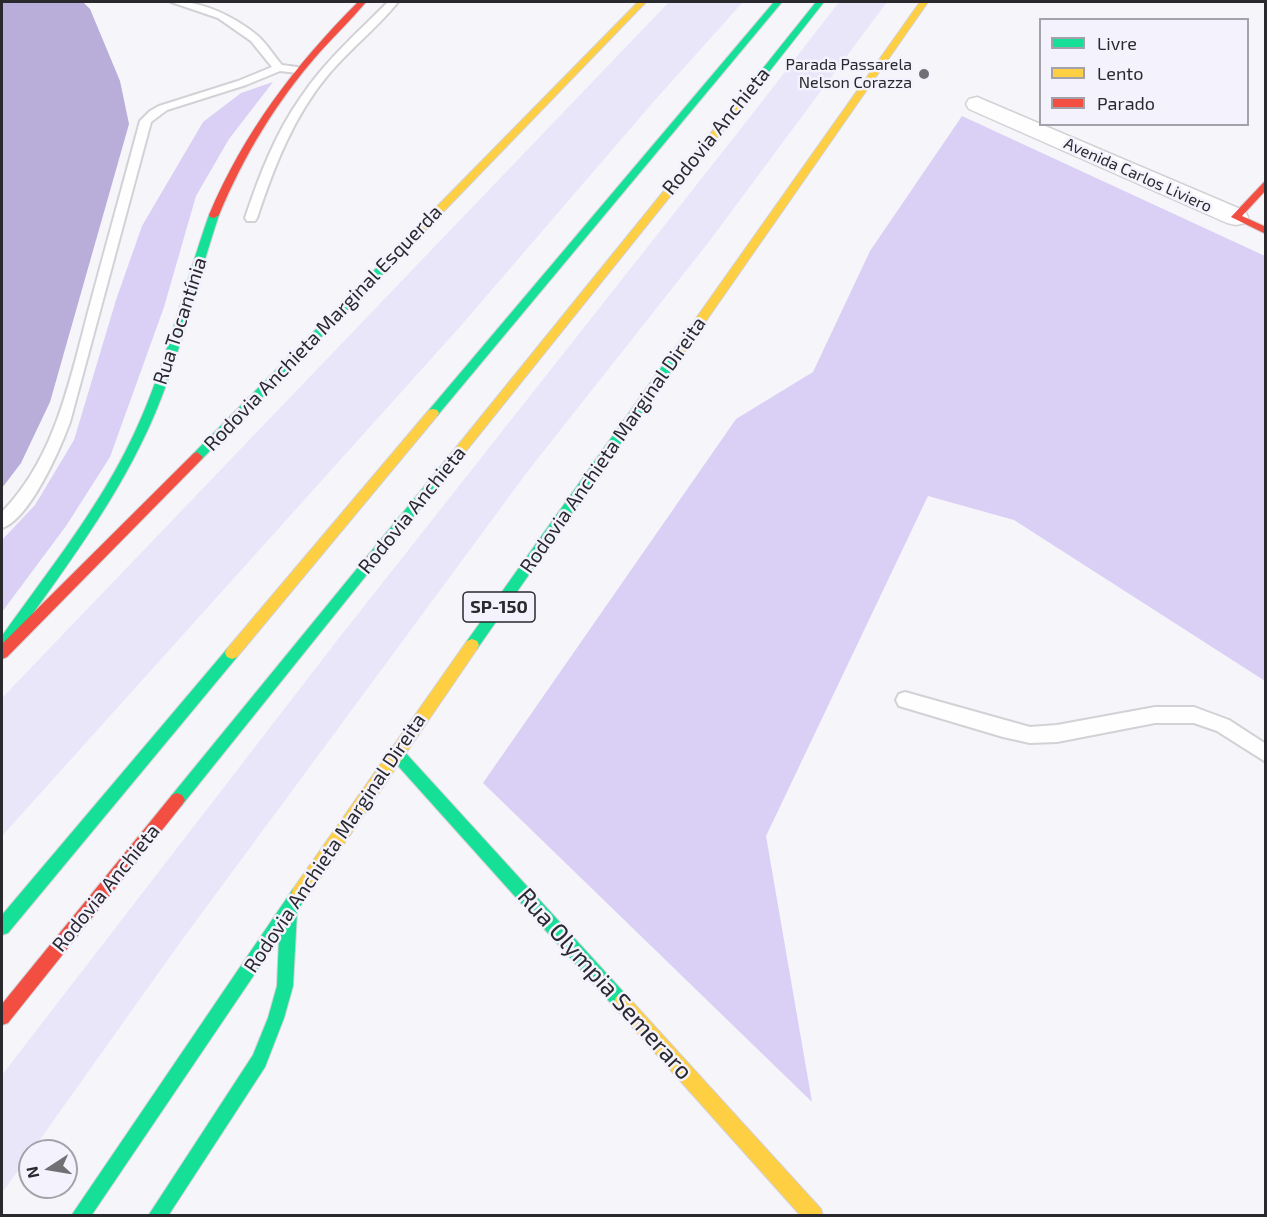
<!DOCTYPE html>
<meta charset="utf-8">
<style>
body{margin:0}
#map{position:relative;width:1267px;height:1217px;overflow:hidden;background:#f5f5fa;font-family:"Exo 2",sans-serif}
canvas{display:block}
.frame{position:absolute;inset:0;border:3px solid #2a292e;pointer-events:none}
.legend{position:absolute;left:1039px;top:18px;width:210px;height:108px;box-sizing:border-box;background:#f4f2fd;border:2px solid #a3a2aa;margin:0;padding:8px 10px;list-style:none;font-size:18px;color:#2a292e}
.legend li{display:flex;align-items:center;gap:12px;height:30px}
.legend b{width:30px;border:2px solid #a3a2aa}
.north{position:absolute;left:18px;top:1139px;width:60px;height:60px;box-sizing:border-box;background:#f4f2fd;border:2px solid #a3a2aa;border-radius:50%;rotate:258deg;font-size:16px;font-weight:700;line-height:24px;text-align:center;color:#2a292e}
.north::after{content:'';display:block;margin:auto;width:21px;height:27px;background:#717075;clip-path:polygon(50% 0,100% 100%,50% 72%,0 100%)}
</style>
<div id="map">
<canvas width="1267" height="1217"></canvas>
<div class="frame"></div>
<ul class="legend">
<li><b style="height:8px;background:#16e098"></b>Livre</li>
<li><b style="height:8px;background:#ffcf43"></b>Lento</li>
<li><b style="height:8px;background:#f24e42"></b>Parado</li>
</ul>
<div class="north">N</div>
</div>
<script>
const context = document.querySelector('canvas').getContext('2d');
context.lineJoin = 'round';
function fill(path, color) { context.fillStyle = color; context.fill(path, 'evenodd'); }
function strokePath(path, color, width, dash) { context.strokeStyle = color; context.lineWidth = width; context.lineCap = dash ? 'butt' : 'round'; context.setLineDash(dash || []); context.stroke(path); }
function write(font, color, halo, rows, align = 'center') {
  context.font = font + ' "Exo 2",sans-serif'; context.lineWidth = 5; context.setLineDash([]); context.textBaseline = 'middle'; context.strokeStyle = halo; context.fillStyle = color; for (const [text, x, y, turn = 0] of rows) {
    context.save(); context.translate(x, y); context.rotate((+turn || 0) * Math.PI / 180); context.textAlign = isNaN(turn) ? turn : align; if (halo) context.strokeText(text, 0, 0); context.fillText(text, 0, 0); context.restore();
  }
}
const green = new Path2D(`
 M 669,2 L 743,2 L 655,100 L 458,329 L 2,836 L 2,698 Z
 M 839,2 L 887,2 L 708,243 L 528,471 L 179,944 L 2,1193 L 2,1075 L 339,638 L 750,117 Z`);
const forest = new Path2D(`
 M 273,82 L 229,139 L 196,196 L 164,307 L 110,457 L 66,526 L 2,612 L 2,540 L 35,505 L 74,440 L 116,300 L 142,226 L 203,122 L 241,93 Z
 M 962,116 L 1265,256 L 1265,681 L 1014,520 L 928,496 L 766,836 L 812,1102 L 483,783 L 736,419 L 813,372 L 870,251 Z`);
const water = new Path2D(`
 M 2,2 L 83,2 L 90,9 L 120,81 L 129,124 L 50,402 L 21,463 L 2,488 Z`);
const lane = new Path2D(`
 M 171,2 C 201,0 235,17 258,36 C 267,44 274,56 282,65 L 297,67 L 302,70 L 297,73 L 280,71 L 246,85 L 167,110 L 151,122 L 70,422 C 60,449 30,519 2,528 L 2,512 C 57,456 71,374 91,301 C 107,241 124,181 140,121 L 150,111 L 159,106 L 238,81 L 272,67 L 251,41 L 218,18 Z
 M 388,2 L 398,2 C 377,28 350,49 328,75 C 293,117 274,167 257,218 L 255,221 L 247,221 L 245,218 C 259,176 275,134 301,97 C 325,61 358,32 388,2 Z
 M 905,692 L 1030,727 L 1057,725 L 1155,707 L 1194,707 L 1229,720 L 1266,744 L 1266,762 L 1217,731 L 1194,723 L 1155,723 L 1057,742 L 1030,743 L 1003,737 L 899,706 L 896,700 L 899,694 Z`);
const street = new Path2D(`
 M 977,97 L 1245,211 L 1248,217 L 1245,223 L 1236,225 L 1227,223 L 969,109 L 966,104 L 969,99 Z`);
const fast = new Path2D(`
 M 774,2 L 782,2 L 437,416 L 429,416 L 427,413 L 429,410 Z
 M 816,2 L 824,2 L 746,101 L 740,101 L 740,97 Z
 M 214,212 L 219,215 C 197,280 183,347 156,411 C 120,498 61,573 7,650 L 2,652 L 2,636 C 48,571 100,507 134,434 C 167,364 183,288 209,215 Z
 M 413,234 L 418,237 L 417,239 L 201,460 L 193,460 L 191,457 L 193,454 L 409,235 Z
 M 679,347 L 685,351 L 683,354 L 477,649 L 472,651 L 467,649 L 465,645 L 467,641 L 675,348 Z
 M 454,453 L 458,455 L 460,458 L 458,461 L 182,805 L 177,807 L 172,805 L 169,800 L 172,795 L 450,455 Z
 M 232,647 L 237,649 L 239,653 L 237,657 L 8,933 L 2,935 L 2,915 L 227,649 Z
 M 396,746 L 401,748 L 628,997 L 630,1003 L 628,1009 L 622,1011 L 616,1009 L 391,758 L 389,753 L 391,748 Z
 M 299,887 L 305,889 L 307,895 L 297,912 L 293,986 L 284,1018 L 265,1067 L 168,1216 L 148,1216 L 253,1055 L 268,1018 L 277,986 L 279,938 L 91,1216 L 71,1216 L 293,889 Z`);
const slow = new Path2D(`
 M 638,2 L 646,2 L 417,239 L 409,239 L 409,235 Z
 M 920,2 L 928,2 L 683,354 L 675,354 L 675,348 Z
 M 740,97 L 748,99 L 458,461 L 450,461 L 448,458 L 450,455 Z
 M 433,409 L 437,410 L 439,413 L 437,416 L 237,657 L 232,659 L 227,657 L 225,653 L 227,649 L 429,410 Z
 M 472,639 L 477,641 L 479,645 L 477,649 L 305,901 L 299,903 L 293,901 L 291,895 L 293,889 L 467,641 Z
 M 622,995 L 628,997 L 821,1209 L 823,1216 L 801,1216 L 616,1009 L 614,1003 L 616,997 Z`);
const jam = new Path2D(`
 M 358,2 L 366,2 C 351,20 334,36 319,53 C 276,102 244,155 219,215 L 214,218 L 210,217 L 209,215 C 244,132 295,65 358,2 Z
 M 1266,180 L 1266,190 L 1242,216 L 1266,227 L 1266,234 L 1231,217 Z
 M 197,452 L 203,457 L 201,460 L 7,657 L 2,659 L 2,644 L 193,454 Z
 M 177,793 L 182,795 L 185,800 L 182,805 L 8,1023 L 2,1025 L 2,1004 L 172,795 Z`);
const markers = [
 [924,74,6,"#717075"]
];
const farPoinames = [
 ["Parada Passarela",912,65],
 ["Nelson Corazza",912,83]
];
const farStreetnames = [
 ["Avenida Carlos Liviero",1138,175,24]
];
const shields = [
 [499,607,72]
];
const shieldNames = [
 ["SP-150",499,607]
];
const streetNames = [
 ["Rodovia Anchieta",716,131,-51],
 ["Rua Tocantínia",180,321,-72],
 ["Rodovia Anchieta Marginal Esquerda",323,328,-46],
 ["Rodovia Anchieta Marginal Direita",613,445,-55],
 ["Rodovia Anchieta",412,510,-51],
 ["Rodovia Anchieta Marginal Direita",335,843,-56],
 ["Rodovia Anchieta",106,888,-51]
];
const nearStreetnames = [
 ["Rua Olympia Semeraro",605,984,48]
];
fill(green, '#eae6fa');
fill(forest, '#dad0f6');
fill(water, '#b9adda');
strokePath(lane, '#d2d2d6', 4);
strokePath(street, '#d2d2d6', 3);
strokePath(fast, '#d2d2d6', 2);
strokePath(slow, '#d2d2d6', 2);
strokePath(jam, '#d2d2d6', 2);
fill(lane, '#fefefe');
fill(street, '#fefefe');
fill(fast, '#16e098');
fill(slow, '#ffcf43');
fill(jam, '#f24e42');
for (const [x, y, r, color] of markers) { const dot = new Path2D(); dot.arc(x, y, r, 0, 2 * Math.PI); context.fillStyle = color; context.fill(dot); strokePath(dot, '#f4f2fd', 2); }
write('16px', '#2a292e', '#f4f2fd', farPoinames, 'right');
write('16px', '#2a292e', '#f4f2fd', farStreetnames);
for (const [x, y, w] of shields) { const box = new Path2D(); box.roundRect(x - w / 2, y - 15, w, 30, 4.5); context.fillStyle = '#f4f2fd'; context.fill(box); strokePath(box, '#2a292e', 1.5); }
write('bold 18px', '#2a292e', null, shieldNames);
write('20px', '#2a292e', '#f4f2fd', streetNames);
write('24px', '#2a292e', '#f4f2fd', nearStreetnames);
</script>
